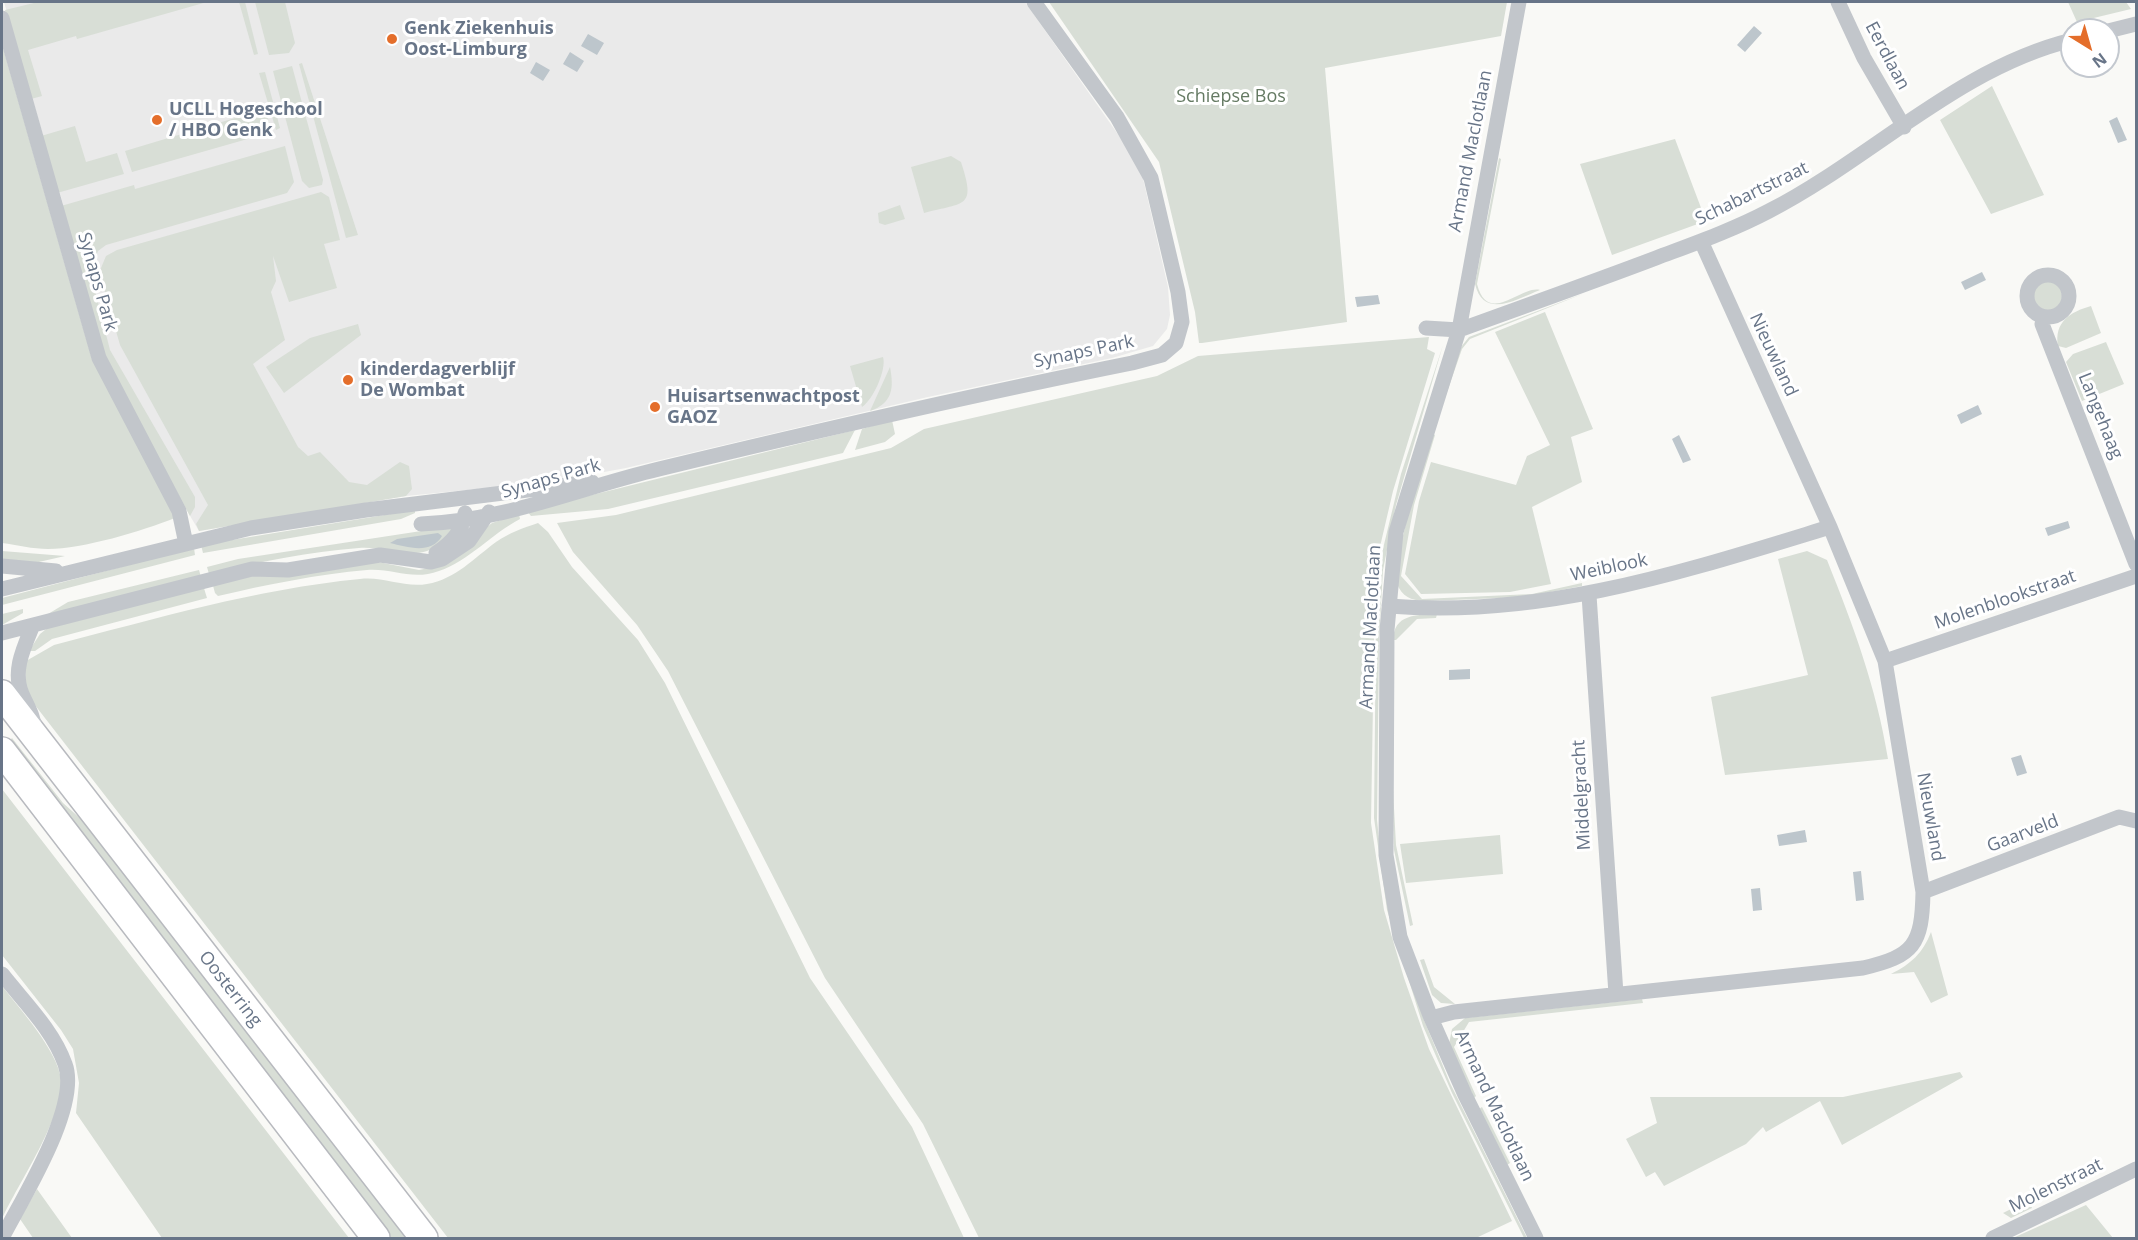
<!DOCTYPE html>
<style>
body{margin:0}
#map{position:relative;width:2138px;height:1240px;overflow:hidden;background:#f9f9f6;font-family:"Open Sans",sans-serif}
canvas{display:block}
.frame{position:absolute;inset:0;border:3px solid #687588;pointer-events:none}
.north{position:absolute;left:2060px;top:18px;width:60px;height:60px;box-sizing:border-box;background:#fff;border:2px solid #c3c8cf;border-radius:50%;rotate:143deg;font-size:16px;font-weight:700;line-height:24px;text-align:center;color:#687588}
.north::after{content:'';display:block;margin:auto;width:21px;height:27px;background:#e46e2b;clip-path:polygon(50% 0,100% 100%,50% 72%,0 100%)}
</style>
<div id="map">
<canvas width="2138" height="1240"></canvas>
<div class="frame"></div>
<div class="north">N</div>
</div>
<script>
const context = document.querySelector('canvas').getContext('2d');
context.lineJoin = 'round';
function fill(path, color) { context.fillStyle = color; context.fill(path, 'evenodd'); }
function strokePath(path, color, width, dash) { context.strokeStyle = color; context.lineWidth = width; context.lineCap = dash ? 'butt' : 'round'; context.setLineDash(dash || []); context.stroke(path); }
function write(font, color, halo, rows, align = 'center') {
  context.font = font + ' "Open Sans",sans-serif'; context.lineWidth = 6; context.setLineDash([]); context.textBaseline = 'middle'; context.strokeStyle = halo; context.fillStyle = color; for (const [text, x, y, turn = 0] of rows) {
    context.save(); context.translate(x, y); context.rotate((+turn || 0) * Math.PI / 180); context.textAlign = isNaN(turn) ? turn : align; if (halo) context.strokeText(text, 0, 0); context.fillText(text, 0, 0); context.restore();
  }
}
const built = new Path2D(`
 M 4,2 L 1025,2 L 1129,150 L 1142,174 L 1168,287 L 1170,315 L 1167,329 L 1153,346 L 1112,358 L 928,397 L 626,468 L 549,482 L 406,496 L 199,531 L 170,482 L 96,332 L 61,197 Z`);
const green = new Path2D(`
 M 38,2 L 207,2 L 77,39 L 76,36 L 28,50 L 42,96 L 31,99 L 5,10 Z
 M 239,2 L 245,2 L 258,54 L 254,55 Z
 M 255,2 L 285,2 L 295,43 L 289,53 L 269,55 Z
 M 1049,2 L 1507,2 L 1501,36 L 1325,68 L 1347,322 L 1202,343 L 1199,343 L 1195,312 L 1159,162 Z
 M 2068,2 L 2126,2 L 2131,9 L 2077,22 Z
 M 2,44 L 92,359 L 175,518 C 142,531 83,549 48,549 C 33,549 17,545 2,543 Z
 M 302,63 L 358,235 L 346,238 L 299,64 Z
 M 292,66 L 323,180 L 322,185 L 309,188 L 302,181 L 273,71 Z
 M 265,72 L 280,128 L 276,130 L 259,73 Z
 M 1992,86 L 2044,195 L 1991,214 L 1940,120 Z
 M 265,109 L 272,132 L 132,172 L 125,151 Z
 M 75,126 L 86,162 L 117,153 L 124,174 L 57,193 L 41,136 Z
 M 1675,139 L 1706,221 L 1612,255 L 1580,164 Z
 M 285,146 L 294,182 L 287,193 L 106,245 L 98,251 L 90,271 L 110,350 L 195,497 L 195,507 L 190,516 L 105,359 L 61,206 L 134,185 L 135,189 Z
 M 951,156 L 961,162 C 976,208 966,202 924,213 L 911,167 Z
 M 1499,158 L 1501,159 L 1477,284 C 1488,327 1521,285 1540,290 C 1517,299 1484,320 1475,284 Z
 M 321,192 L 329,197 L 340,240 L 324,244 L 337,288 L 289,302 L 273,256 L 276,281 L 271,292 L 285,340 L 253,364 L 298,447 L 308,456 L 320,452 L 349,482 L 367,485 L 400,462 L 409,466 L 412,489 L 406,496 L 199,531 L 196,524 L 208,505 L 120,345 L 102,282 L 101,268 L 106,256 L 117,250 Z
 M 900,205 L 905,219 L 885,225 L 879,223 L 878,213 Z
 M2032 296a15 15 0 1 1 30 0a15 15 0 1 1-30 0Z
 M 1585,293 L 1470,339 L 1462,349 L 1440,412 L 1461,347 L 1469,337 Z
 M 2091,306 L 2101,333 L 2066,348 L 2058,346 C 2054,322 2070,312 2091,306 Z
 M 1545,312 L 1593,429 L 1571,437 L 1582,482 L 1532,507 L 1551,584 L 1510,592 L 1421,594 L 1405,574 L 1419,501 L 1431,462 L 1516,485 L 1527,456 L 1550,445 L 1495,332 Z
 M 358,324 L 361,335 L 284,393 L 266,367 L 310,338 Z
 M 1429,337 L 1427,349 L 1435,353 L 1393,491 L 1379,551 L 1375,581 L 1371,823 L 1384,910 L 1404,978 L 1429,1049 L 1512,1221 L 1476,1238 L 979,1238 L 923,1124 L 825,978 L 668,671 L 637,625 L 573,552 L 557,523 L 616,515 L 891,448 L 924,429 L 1157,376 L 1198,356 Z
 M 2106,342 L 2124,384 L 2082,401 L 2066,362 L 2073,354 Z
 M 1443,345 L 1396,505 L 1383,570 L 1379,640 L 1377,820 L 1382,867 L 1424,1020 L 1450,1083 L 1527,1238 L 1524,1238 L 1452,1093 L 1423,1026 L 1387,910 L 1374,818 L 1376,621 L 1381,557 L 1401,474 Z
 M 883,357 C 887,369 873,400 862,407 L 850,366 Z
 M 890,367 C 894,388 893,403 870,411 Z
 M 892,420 L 895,434 L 885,442 L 855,450 L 862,429 Z
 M 855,430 L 843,453 L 608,509 L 531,516 L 527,511 Z
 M 1433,434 L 1435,435 L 1414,505 L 1401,576 L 1422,599 L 1532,594 L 1582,583 L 1582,586 L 1525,597 L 1427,601 C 1416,601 1405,599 1399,588 C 1388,566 1425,461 1433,434 Z
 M 415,510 L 415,513 L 401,519 L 203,553 L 201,545 Z
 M 519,514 L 520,519 C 491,534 469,561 439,571 C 412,581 393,568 367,570 C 319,574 265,585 218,596 L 215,593 L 212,582 L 250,574 L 378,562 L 419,570 L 438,566 L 492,523 Z
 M 538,523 L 548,532 L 572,567 L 638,640 L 665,683 L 810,978 L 912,1127 L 964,1238 L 448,1238 L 31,700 L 25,683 L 26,661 L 54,645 C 155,619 256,589 360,579 C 383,576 404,588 427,584 C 456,579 474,558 496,542 C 509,533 523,528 538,523 Z
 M 454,526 C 450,537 438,547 427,551 C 406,558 382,546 359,548 C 309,552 258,562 209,574 L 207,567 L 238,559 Z
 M 194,548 L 195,555 L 2,605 L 2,598 Z
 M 2,551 L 65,556 L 30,564 L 2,560 Z
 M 1807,551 L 1827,560 C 1854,628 1876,686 1888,759 L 1725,775 L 1711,697 L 1808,675 L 1778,559 Z
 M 199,570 L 201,577 L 48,614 L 68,602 Z
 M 203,585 L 207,598 L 52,639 L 35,651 L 29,651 L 40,634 L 51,625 Z
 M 23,609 L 23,613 L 2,625 L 2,614 Z
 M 1437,614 L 1436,618 L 1417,619 L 1396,640 L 1393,640 C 1394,614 1416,615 1437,614 Z
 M 12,738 L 63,803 L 92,829 L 410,1238 L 392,1238 L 7,744 Z
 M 1392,771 L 1396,845 L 1413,925 L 1410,926 L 1394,850 Z
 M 2,789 L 349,1238 L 162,1238 L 76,1113 L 79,1083 L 73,1049 L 61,1030 L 2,955 Z
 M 1500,835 L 1503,874 L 1406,883 L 1400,844 Z
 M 1931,932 L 1948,995 L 1931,1003 L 1914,972 L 1891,974 C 1911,964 1923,953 1931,932 Z
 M 1424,959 L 1434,987 L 1455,1004 L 1441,1003 L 1432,995 L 1420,960 Z
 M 2,986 C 20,1009 57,1050 61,1079 C 65,1116 17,1185 2,1219 Z
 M 1642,999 L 1643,1003 L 1469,1022 L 1454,1047 L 1476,1096 L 1474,1098 L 1449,1044 L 1452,1029 L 1465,1018 Z
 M 1960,1072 L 1963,1077 L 1842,1145 L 1820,1101 L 1766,1132 L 1763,1127 L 1746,1144 L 1664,1186 L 1655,1172 L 1646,1177 L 1626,1139 L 1657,1123 L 1650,1097 L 1843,1097 Z
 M 1482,1107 L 1510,1163 L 1507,1165 L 1479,1109 Z
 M 37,1189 L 72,1238 L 33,1238 L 20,1219 Z
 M 2029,1200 L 2032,1208 L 2011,1218 L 2003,1213 Z
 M 2086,1205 L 2113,1238 L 2013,1238 Z`);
const water = new Path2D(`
 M 1754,26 L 1762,33 L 1745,52 L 1737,45 Z
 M 588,34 L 604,43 L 597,55 L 581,46 Z
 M 570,52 L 584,61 L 577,72 L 563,64 Z
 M 536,62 L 550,70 L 543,81 L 530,73 Z
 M 2117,117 L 2127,140 L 2118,143 L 2109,121 Z
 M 1982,272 L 1986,280 L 1965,290 L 1961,282 Z
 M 1378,295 L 1380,304 L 1357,307 L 1355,297 Z
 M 1978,405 L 1982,414 L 1961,424 L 1957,415 Z
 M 1679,435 L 1691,460 L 1683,463 L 1672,439 Z
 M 2068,521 L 2070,528 L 2048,536 L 2045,528 Z
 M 438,533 L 442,536 C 431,555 407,547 390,543 L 397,539 Z
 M 1470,669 L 1470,679 L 1449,680 L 1449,670 Z
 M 2021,755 L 2027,773 L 2017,776 L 2011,758 Z
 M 1805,830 L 1807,842 L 1779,846 L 1777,835 Z
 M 1861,871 L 1864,900 L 1856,901 L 1853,872 Z
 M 1760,888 L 1762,910 L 1753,911 L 1751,889 Z`);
const street = new Path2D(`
 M 1519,2 L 1459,330 L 1396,532 L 1387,630 L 1386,855 L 1400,937 L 1431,1018 L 1465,1095 L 1536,1238
 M 1838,2 L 1864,58 L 1904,127
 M 2,18 L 99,358 L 179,511 L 186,544
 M 2108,31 L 2136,24
 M2027 296a21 21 0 1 1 42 0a21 21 0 1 1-42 0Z
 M 2044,318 L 2042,324 L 2136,564
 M 1426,328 L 1459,330 C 1525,306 1590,283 1656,258 C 1693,244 1733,230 1769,211 C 1872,158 1958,68 2072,40
 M 421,524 C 504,521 579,488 659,469 C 816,431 973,395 1132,363 L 1162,355 L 1176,343 L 1182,322 L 1178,292 L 1151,178 L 1117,117 L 1034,2
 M 436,553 C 450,544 463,531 465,513
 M 2,566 L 56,571
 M 2,589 L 251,528 L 366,510 L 592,482
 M 1589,595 L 1616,994
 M 1389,606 C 1541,619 1686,571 1830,527
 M 33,625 C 24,647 12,671 22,694 C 28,708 33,714 35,730
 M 2,633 L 252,569 L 288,570 L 380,555 L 431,562 L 442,559 L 469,541 L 489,512
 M 1885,661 L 2136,576
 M 1923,892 L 2119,817 L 2136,821
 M 2,974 C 24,1002 53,1030 65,1064 C 81,1106 22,1199 2,1238
 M 1431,1018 L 1454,1012 L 1863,968 C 1914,956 1922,945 1923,892 L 1885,661 L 1830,527 L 1701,241
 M 1993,1238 L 2136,1169`);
const highway = new Path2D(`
 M 2,694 L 424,1238
 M 2,751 L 376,1238`);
const markers = [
 [392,39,6,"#e46e2b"],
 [157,120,6,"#e46e2b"],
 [348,380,6,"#e46e2b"],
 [655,407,6,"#e46e2b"]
];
const poiNames = [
 ["Genk Ziekenhuis",404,29],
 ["Oost-Limburg",404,50],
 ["UCLL Hogeschool",169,110],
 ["/ HBO Genk",169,131],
 ["kinderdagverblijf",360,370],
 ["De Wombat",360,391],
 ["Huisartsenwachtpost",667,397],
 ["GAOZ",667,418]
];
const streetNames = [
 ["Eerdlaan",1887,56,62],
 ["Armand Maclotlaan",1471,151,-79],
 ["Schabartstraat",1752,194,-26],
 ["Synaps Park",97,282,74],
 ["Synaps Park",1084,352,-12],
 ["Nieuwland",1773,355,65],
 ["Langehaag",2100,416,68],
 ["Synaps Park",551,479,-16],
 ["Weiblook",1609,568,-12],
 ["Molenblookstraat",2005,600,-19],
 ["Armand Maclotlaan",1371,627,-87],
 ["Middelgracht",1582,795,-93],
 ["Nieuwland",1930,817,80],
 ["Gaarveld",2023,834,-21],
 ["Oosterring",230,989,52],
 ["Armand Maclotlaan",1494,1106,65],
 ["Molenstraat",2056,1186,-26]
];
const parkNames = [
 ["Schiepse Bos",1231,97]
];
fill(built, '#eaeaea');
fill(green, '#d8ded6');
fill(water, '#bdc6cc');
strokePath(highway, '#b8babf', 30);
strokePath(street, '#c2c6cb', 15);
strokePath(highway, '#fff', 27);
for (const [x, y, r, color] of markers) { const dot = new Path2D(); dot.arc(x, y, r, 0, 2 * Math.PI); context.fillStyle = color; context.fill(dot); strokePath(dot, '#fff', 2); }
write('bold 18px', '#687588', '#fff', poiNames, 'left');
write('18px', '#687588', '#fff', streetNames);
write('18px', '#657a63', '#fff', parkNames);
</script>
